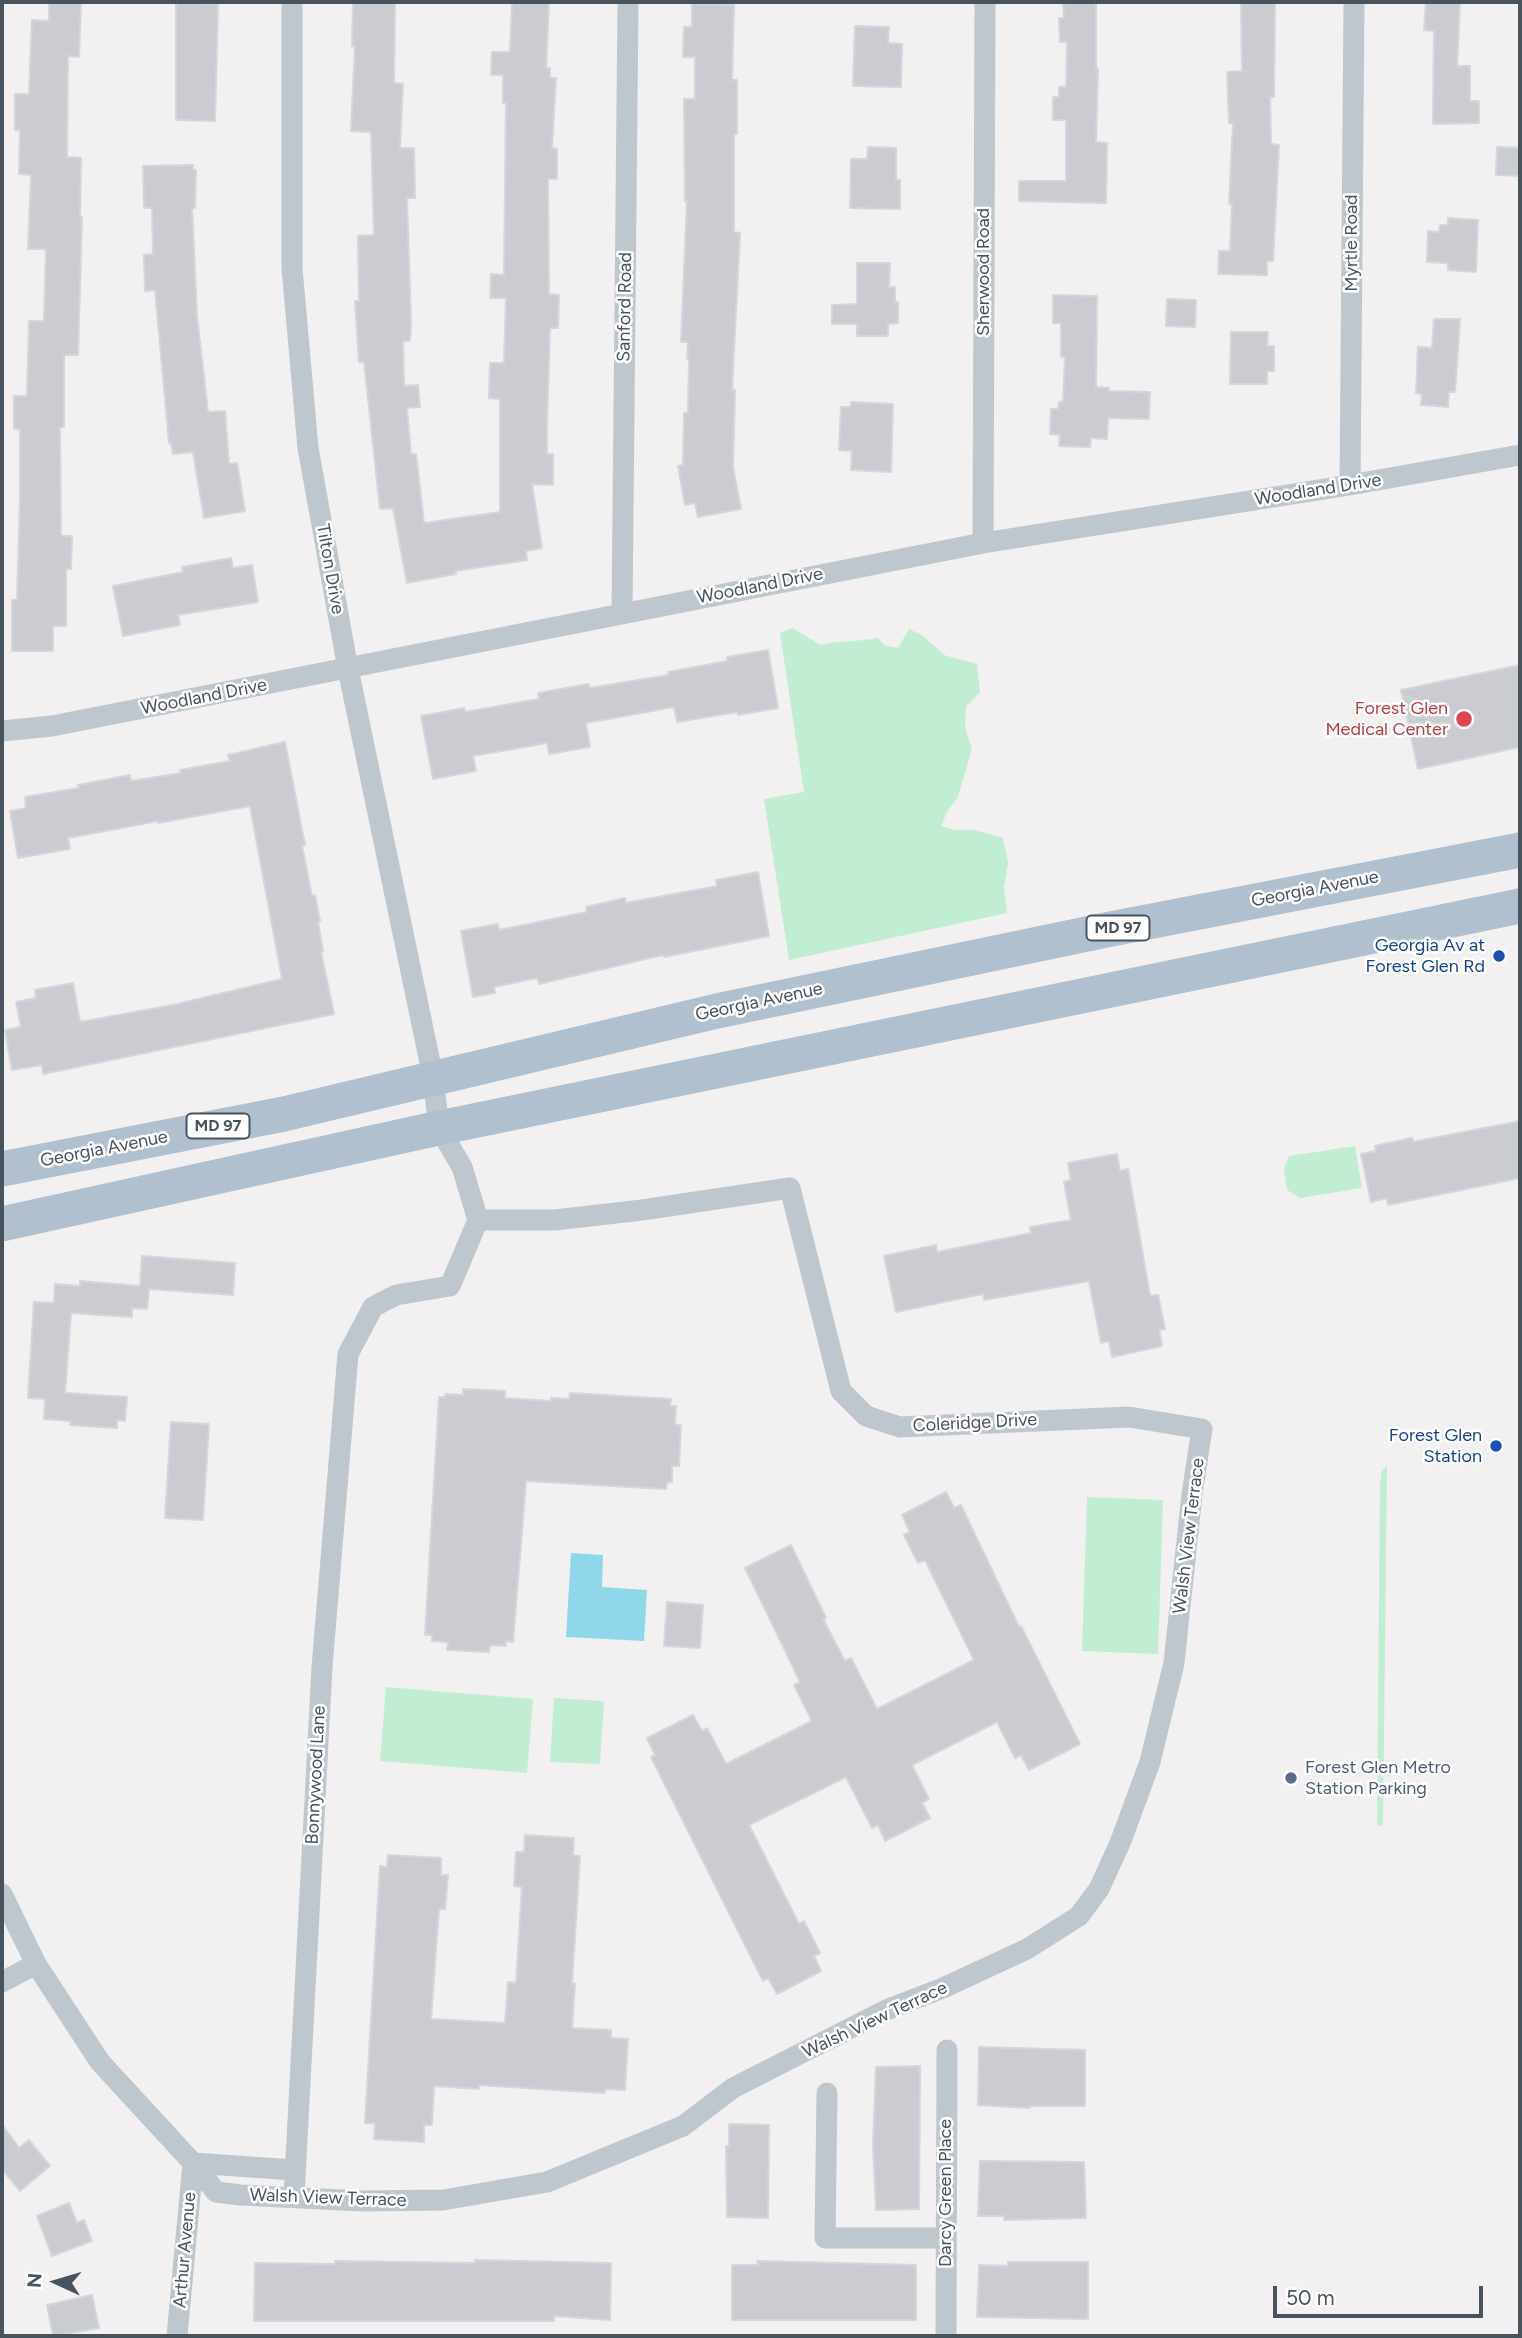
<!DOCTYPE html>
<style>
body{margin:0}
#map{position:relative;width:1522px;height:2338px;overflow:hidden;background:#f2f0f0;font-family:Figtree,sans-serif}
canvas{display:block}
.frame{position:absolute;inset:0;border:4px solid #49535d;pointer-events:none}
.north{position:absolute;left:21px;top:2247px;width:70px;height:70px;-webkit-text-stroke:5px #fff;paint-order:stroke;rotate:274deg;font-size:19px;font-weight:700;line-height:28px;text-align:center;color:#49535d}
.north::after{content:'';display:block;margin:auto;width:24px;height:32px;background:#49535d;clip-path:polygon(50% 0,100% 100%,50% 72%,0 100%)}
.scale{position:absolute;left:1273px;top:2286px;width:210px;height:32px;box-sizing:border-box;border:4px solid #49535d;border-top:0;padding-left:9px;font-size:21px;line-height:24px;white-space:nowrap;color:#49535d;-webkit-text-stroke:5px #fff;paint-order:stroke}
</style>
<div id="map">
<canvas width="1522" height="2338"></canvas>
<div class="frame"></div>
<div class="north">N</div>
<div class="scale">50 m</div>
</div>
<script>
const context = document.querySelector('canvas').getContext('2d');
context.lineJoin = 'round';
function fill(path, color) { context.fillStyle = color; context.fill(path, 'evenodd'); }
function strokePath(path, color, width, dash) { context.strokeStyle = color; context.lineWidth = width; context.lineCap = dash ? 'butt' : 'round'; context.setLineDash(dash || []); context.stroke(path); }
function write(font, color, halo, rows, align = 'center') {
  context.font = font + ' Figtree,sans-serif'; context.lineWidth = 5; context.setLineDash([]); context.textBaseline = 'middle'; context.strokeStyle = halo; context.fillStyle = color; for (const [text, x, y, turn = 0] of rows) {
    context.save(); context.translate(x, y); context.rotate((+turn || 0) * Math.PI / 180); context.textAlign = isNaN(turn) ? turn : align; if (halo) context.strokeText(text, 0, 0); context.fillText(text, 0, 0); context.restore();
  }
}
const green = new Path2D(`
 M 792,628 L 821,645 C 839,640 858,642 878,638 L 884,645 L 898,648 L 909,629 L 923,636 L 944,655 L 977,664 L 980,693 L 966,706 L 965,728 L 972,749 L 958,797 L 947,812 L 941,826 L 954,830 L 975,830 L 1003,838 L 1008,863 L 1004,887 L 1007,913 L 789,960 L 764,799 L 804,792 L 780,633 Z
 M 1355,1146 L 1362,1188 L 1300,1198 L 1287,1190 L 1284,1169 L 1289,1156 Z
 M 1387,1466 L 1383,1825 L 1377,1826 L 1380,1484 L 1382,1470 Z
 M 1087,1497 L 1163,1500 L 1158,1654 L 1082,1651 Z
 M 386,1687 L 533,1699 L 527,1773 L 380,1761 Z
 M 554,1698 L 604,1701 L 600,1764 L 550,1762 Z`);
const water = new Path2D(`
 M 571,1553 L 603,1555 L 602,1587 L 647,1590 L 644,1641 L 566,1637 Z`);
const building = new Path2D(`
 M 49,2 L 81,2 L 79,57 L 68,56 L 67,157 L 81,158 L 80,217 L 82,217 L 78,355 L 64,355 L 64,427 L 60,427 L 61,536 L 72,536 L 71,569 L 66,569 L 66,626 L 53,626 L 53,651 L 12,651 L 12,600 L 17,600 L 20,498 L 20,429 L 14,429 L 14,396 L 27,396 L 29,321 L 44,321 L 46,249 L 28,249 L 31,175 L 19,174 L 20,130 L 15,130 L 15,94 L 29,94 L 32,20 L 49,21 Z
 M 353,2 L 395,2 L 394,83 L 403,84 L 400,148 L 414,148 L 415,198 L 407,198 L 411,323 L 410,341 L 403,341 L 404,386 L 418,385 L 420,407 L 407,408 L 411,454 L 416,454 L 424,523 L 500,512 L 500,399 L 489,398 L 490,363 L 504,363 L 506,298 L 490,298 L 491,274 L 504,275 L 506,103 L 503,103 L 503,75 L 491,75 L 492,52 L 510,52 L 512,2 L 549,2 L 546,68 L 550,68 L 550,78 L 556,78 L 552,148 L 557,149 L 557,179 L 548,179 L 549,294 L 559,295 L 558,328 L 550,328 L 547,422 L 547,454 L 553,454 L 553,485 L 532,484 L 542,548 L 526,551 L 527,560 L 455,571 L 456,574 L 407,583 L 393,508 L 380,509 L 364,362 L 359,362 L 355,301 L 359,301 L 358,236 L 374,235 L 371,132 L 351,131 L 355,46 L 352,46 Z
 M 1063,2 L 1096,2 L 1096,69 L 1098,69 L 1096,142 L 1107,143 L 1106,203 L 1019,201 L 1019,181 L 1066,181 L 1066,120 L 1053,120 L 1053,97 L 1059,97 L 1059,87 L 1066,87 L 1067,42 L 1060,42 L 1059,18 L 1064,18 Z
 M 1241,2 L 1275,2 L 1274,97 L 1270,97 L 1271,144 L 1279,145 L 1273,261 L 1267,261 L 1267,275 L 1218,274 L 1219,251 L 1230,251 L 1232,204 L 1229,204 L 1233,123 L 1229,123 L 1227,72 L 1242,71 Z
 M 1426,2 L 1460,2 L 1457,66 L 1470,66 L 1470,101 L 1479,101 L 1479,123 L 1433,124 L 1434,31 L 1424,30 Z
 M 176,3 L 218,4 L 215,121 L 176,120 Z
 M 692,4 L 734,5 L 732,80 L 737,80 L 737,134 L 734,134 L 734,232 L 740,233 L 732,390 L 735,390 L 733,467 L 741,509 L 698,517 L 695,503 L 685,505 L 678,466 L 683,465 L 684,413 L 688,413 L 689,359 L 687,359 L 688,342 L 681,342 L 687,201 L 685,201 L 684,99 L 695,99 L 695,57 L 683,57 L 684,27 L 692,27 Z
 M 855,26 L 889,27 L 888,43 L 902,44 L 901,87 L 853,86 Z
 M 868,147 L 896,148 L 896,180 L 900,180 L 900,209 L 850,208 L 851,159 L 867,159 Z
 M 1497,147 L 1520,148 L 1520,176 L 1496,175 Z
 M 193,165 L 193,170 L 196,170 L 195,208 L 192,208 L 197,316 L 208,412 L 225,411 L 229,464 L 237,463 L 245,511 L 204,518 L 193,452 L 173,454 L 171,442 L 169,443 L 155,290 L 145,291 L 144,255 L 153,254 L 152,208 L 144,208 L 143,166 Z
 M 1448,218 L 1478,220 L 1476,272 L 1448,270 L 1448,263 L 1427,262 L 1428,231 L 1439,232 L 1440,225 L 1448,225 Z
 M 857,263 L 890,263 L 889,287 L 895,287 L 895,302 L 898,302 L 898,323 L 888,324 L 888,336 L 857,336 L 857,324 L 832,324 L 832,305 L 857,304 Z
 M 1053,295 L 1097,296 L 1096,387 L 1109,388 L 1109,391 L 1150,392 L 1149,419 L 1108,418 L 1107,439 L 1091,438 L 1090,447 L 1059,446 L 1060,435 L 1050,434 L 1051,409 L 1058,409 L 1059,402 L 1063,401 L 1065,357 L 1061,357 L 1061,323 L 1053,323 Z
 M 1167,299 L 1196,300 L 1195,327 L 1166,326 Z
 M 1434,319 L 1460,319 L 1455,392 L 1449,392 L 1448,407 L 1421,405 L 1422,394 L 1416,393 L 1418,347 L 1432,348 Z
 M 1231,332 L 1268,332 L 1267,346 L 1274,346 L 1274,371 L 1267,371 L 1267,384 L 1230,384 Z
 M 851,402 L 893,404 L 891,472 L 851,470 L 852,451 L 839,450 L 841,407 L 851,407 Z
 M 231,558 L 233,568 L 252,565 L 258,602 L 178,615 L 180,625 L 123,636 L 113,586 L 183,572 L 182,567 Z
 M 768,650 L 778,708 L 738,715 L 737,712 L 677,722 L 674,707 L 586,723 L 590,747 L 549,754 L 547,743 L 473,756 L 476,771 L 433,779 L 421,716 L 464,708 L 465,712 L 539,699 L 538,693 L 589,684 L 590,688 L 669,675 L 668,672 L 728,661 L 727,657 Z
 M 1520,665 L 1520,747 L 1418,769 L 1401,690 Z
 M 285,742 L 305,845 L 302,846 L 312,896 L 315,895 L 320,921 L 318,922 L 323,951 L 321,952 L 334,1014 L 43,1074 L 42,1065 L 12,1070 L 5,1030 L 21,1027 L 16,1002 L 36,998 L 35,990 L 73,983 L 80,1022 L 173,1005 L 282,979 L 250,806 L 159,823 L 158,821 L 68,838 L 70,849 L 18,858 L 10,811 L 26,808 L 25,797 L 79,788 L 78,785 L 130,775 L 131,781 L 181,773 L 180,770 L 230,761 L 228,755 Z
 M 758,872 L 769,936 L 664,957 L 663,955 L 539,984 L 537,978 L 494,987 L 495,993 L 473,997 L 461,931 L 498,924 L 499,930 L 587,912 L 586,907 L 625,898 L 626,903 L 717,886 L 716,880 Z
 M 1520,1121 L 1520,1178 L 1388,1205 L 1387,1198 L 1371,1202 L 1361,1154 L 1376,1151 L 1375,1146 L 1412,1138 L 1413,1142 Z
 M 1117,1154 L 1120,1171 L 1128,1169 L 1150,1296 L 1158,1295 L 1165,1329 L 1159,1330 L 1162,1346 L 1112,1357 L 1109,1341 L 1101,1343 L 1089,1281 L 984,1300 L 983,1294 L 896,1312 L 884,1256 L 936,1245 L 937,1252 L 1031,1233 L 1030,1227 L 1071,1220 L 1064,1182 L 1071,1180 L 1068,1163 Z
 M 142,1256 L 235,1263 L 233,1295 L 149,1289 L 147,1309 L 132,1308 L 132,1317 L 71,1313 L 65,1393 L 127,1397 L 125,1421 L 117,1420 L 117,1428 L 70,1425 L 71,1421 L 44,1419 L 45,1399 L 28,1398 L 34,1302 L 54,1303 L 55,1284 L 80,1286 L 80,1281 L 140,1286 Z
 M 463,1389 L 505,1391 L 505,1398 L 551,1401 L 551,1398 L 569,1399 L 570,1393 L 671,1399 L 670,1406 L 676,1406 L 675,1425 L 681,1425 L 679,1466 L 672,1466 L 672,1482 L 667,1482 L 666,1489 L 526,1481 L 513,1642 L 506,1641 L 506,1646 L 490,1645 L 489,1652 L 447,1650 L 448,1642 L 432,1641 L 432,1635 L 425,1635 L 439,1397 L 445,1397 L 446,1394 L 463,1395 Z
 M 171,1422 L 209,1424 L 203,1520 L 165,1518 Z
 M 946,1492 L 954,1508 L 961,1505 L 1019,1627 L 1021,1626 L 1080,1744 L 1029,1770 L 1021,1755 L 1015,1758 L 997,1722 L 912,1765 L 929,1799 L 922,1803 L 930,1818 L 885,1841 L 878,1825 L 872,1828 L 846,1777 L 749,1825 L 799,1924 L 804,1921 L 820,1953 L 814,1956 L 821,1971 L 777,1994 L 768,1978 L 763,1981 L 651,1757 L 655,1755 L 647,1738 L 693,1715 L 702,1731 L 707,1728 L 726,1764 L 812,1721 L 794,1685 L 800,1682 L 793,1667 L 745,1568 L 791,1545 L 826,1618 L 823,1619 L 845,1661 L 851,1658 L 877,1709 L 974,1660 L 925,1560 L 918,1563 L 904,1535 L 910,1532 L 902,1515 Z
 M 667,1602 L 703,1605 L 700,1648 L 664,1646 Z
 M 525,1835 L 574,1838 L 573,1856 L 580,1856 L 572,1984 L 575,1984 L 572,2028 L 611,2030 L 611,2038 L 628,2039 L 625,2090 L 605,2089 L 605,2093 L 479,2085 L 479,2089 L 434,2086 L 432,2125 L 424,2125 L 424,2142 L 374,2139 L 375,2123 L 365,2123 L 380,1866 L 387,1867 L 388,1855 L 441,1858 L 441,1875 L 448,1875 L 445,1909 L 439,1909 L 431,2019 L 505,2023 L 508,1982 L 516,1983 L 522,1887 L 514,1886 L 516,1852 L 524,1852 Z
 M 979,2047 L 1085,2050 L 1085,2106 L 1029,2106 L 1030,2108 L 978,2105 Z
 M 920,2066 L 919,2209 L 876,2210 L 873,2146 L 876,2067 Z
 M 2,2124 L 19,2148 L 29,2140 L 50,2166 L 20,2191 L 2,2169 Z
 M 729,2124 L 769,2125 L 768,2218 L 727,2217 L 726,2146 L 729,2146 Z
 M 980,2161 L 1084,2162 L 1086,2218 L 1004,2220 L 1004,2216 L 978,2216 Z
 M 69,2203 L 77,2223 L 84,2220 L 92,2241 L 52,2256 L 37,2216 Z
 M 475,2260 L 611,2263 L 610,2320 L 554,2316 L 554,2321 L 254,2321 L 255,2263 L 335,2264 L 335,2261 L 475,2263 Z
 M 757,2261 L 916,2265 L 916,2320 L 732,2320 L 732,2265 L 758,2265 Z
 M 1008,2262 L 1088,2262 L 1088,2319 L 977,2317 L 979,2265 L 1008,2266 Z
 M 92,2295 L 99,2328 L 53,2336 L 47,2305 Z`);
const street = new Path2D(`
 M 292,2 L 292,268 L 308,448 L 348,669 L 433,1077 L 439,1128 L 462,1167 L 478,1220 L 450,1286 L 396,1295 L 373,1307 L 348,1354 L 322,1667 L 294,2196
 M 1350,485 L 1354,2
 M 983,543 L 985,2
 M 622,613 L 628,2
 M 2,731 L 52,726 L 983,543 L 1350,485 L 1520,455
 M 2,1894 L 36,1964 L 100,2062 L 193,2163 L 216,2192 L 240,2195 L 363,2201 L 443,2200 L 547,2182 L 683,2126 L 733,2088 L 886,2010 L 943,1988 L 1027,1949 L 1079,1916 L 1099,1889 L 1120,1843 L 1150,1762 L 1174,1663 L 1192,1494 L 1202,1429 L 1129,1417 L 900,1427 L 866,1416 L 841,1391 L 790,1188 L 642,1210 L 555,1220 L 478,1220
 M 2,1982 L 36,1964
 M 827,2093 L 825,2238 L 946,2238
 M 193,2163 L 294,2170
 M 177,2336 L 193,2163
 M 946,2336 L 947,2050`);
const primary = new Path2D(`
 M 2,1169 L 284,1114 L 717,1011 L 1106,930 L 1520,850
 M 2,1224 L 439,1128 L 1520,906`);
const markers = [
 [1464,719,9,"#e0444e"],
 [1499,956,7,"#1a4fb4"],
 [1496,1446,7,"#1a4fb4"],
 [1291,1778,7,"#5c6f8a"]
];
const shields = [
 [1118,928,63],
 [218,1126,63]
];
const shieldNames = [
 ["MD 97",1118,928],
 ["MD 97",218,1126]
];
const streetNames = [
 ["Myrtle Road",1352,243,-90],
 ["Sherwood Road",984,272,-90],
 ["Sanford Road",625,307,-89],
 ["Woodland Drive",1318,490,-9],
 ["Tilton Drive",330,569,80],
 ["Woodland Drive",760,586,-11],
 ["Woodland Drive",204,697,-11],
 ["Georgia Avenue",1315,889,-11],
 ["Georgia Avenue",759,1002,-12],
 ["Georgia Avenue",104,1149,-11],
 ["Coleridge Drive",975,1423,-3],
 ["Walsh View Terrace",1189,1536,-83],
 ["Bonnywood Lane",316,1775,-87],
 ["Walsh View Terrace",875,2020,-25],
 ["Darcy Green Place",946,2193,-90],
 ["Walsh View Terrace",328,2198,2],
 ["Arthur Avenue",185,2250,-85]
];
const healthNames = [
 ["Forest Glen",1448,709],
 ["Medical Center",1448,730]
];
const transitNames = [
 ["Georgia Av at",1485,946],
 ["Forest Glen Rd",1485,967],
 ["Forest Glen",1482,1436],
 ["Station",1482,1457]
];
const serviceNames = [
 ["Forest Glen Metro",1305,1768],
 ["Station Parking",1305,1789]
];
fill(green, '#c1eed2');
fill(water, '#90d7e9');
fill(building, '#caccd2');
strokePath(building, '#d4d6db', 2);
strokePath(street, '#bfc7ce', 21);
strokePath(primary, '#b1c0ce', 35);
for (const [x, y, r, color] of markers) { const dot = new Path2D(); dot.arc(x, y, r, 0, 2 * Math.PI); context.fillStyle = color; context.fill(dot); strokePath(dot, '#fff', 2.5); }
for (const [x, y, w] of shields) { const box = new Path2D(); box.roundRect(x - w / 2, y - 12.5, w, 25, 5); context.fillStyle = '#fff'; context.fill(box); strokePath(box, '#49535d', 2); }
write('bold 16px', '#49535d', null, shieldNames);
write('18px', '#49535d', '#fff', streetNames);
write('18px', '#be3a42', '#fff', healthNames, 'right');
write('18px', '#164399', '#fff', transitNames, 'right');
write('18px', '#4e5e75', '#fff', serviceNames, 'left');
</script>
